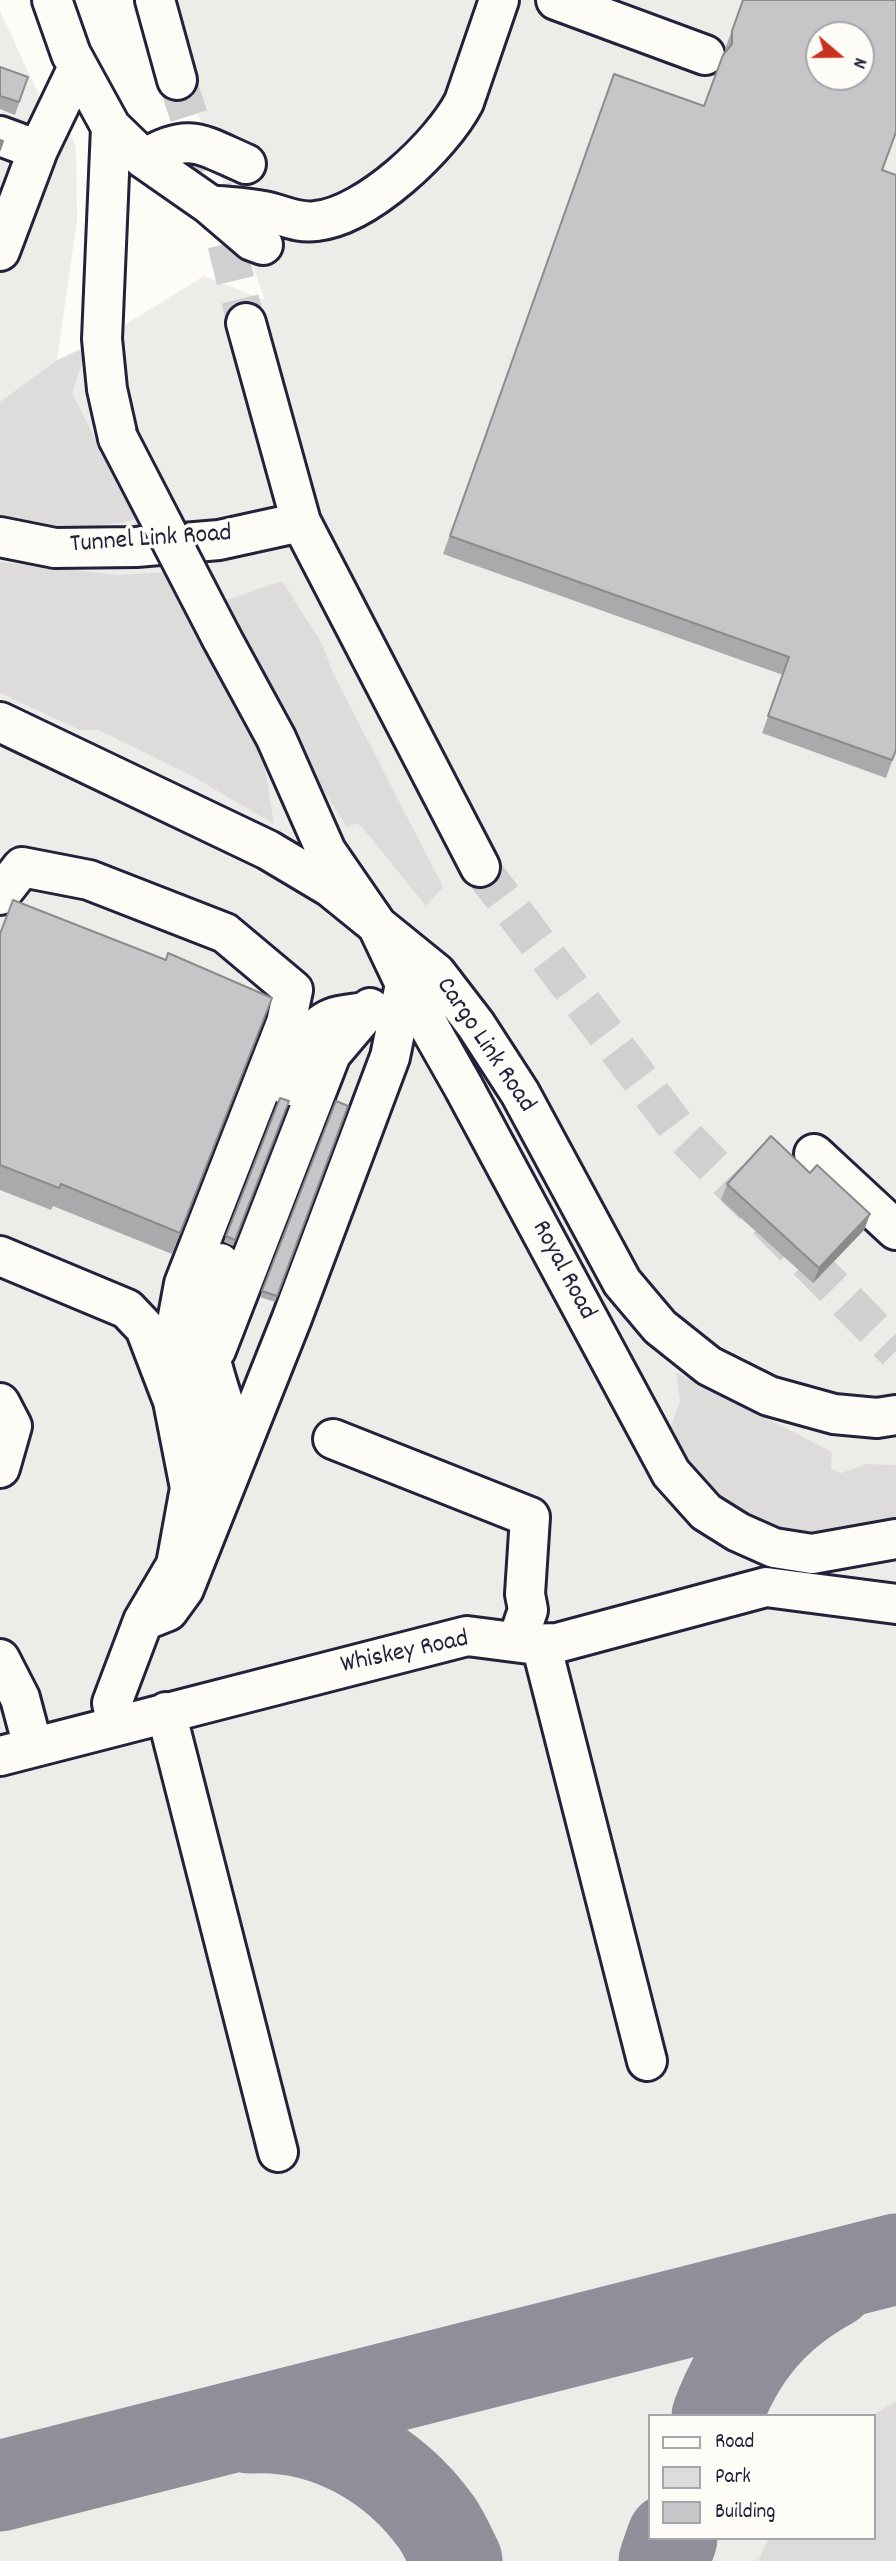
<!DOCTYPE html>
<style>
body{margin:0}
#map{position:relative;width:896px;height:2561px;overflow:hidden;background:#fdfcf7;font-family:Dekko,sans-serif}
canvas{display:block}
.legend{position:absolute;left:648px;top:2414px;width:228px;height:126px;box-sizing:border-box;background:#fdfcf7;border:2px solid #a5a5ac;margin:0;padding:9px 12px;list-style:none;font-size:21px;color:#22223b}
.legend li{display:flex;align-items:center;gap:14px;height:35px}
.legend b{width:35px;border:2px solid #a5a5ac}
.north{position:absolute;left:805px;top:21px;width:70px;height:70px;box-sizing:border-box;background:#fdfcf7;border:2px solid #a5a5ac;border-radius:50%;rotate:110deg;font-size:19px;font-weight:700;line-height:28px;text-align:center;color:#22223b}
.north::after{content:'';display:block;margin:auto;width:24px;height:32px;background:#c8321e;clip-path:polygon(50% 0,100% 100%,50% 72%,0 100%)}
</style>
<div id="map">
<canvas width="896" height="2561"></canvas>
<ul class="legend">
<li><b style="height:9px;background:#fdfcf7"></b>Road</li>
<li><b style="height:19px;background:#dddcdb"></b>Park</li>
<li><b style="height:19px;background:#c6c6c8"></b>Building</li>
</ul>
<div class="north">N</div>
</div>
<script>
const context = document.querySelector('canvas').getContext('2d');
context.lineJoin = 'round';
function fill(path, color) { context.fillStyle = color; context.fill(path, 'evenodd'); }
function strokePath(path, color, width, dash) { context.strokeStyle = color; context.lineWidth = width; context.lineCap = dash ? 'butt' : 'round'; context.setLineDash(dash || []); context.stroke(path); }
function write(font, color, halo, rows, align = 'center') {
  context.font = font + ' Dekko,sans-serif'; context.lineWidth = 7; context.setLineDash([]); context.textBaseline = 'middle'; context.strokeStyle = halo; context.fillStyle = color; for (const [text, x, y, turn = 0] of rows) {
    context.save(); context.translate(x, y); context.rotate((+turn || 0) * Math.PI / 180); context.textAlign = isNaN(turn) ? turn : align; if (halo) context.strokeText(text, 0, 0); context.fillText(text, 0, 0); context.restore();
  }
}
const built = new Path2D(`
 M 178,0 L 896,0 L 896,2561 L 0,2561 L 0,11 L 39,95 L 34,111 L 66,123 L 76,148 L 77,220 L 57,360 L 102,339 L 204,276 L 265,300 L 197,110 ZM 819,35 L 861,35 L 861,77 L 819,77 ZM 649,2416 L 873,2416 L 873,2538 L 649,2538 Z`);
const green = new Path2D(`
 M 88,346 L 72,393 L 136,519 C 98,530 39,528 0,520 L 0,402 L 56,361 Z
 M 0,562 L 118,575 L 168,572 L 262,749 L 274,824 L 192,776 L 99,730 L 80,730 L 0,693 Z
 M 282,581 L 322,644 L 333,673 L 443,887 L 426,906 L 362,827 L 356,823 L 347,827 L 285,730 L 218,603 Z
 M 676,1372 L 832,1452 L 831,1469 L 841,1473 L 867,1464 L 896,1465 L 896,1528 L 862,1535 L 788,1535 L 718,1503 L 693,1476 L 668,1433 L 680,1402 Z
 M 896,2401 L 896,2561 L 758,2561 L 769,2538 L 873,2538 L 872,2416 Z`);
const taxiway = new Path2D(`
 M 717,2416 C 740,2355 774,2314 831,2283
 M 250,2428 C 325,2424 394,2463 437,2523 C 445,2535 451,2549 457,2561
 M 0,2486 L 896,2259
 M 664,2561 L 672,2538`);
const minorTunnel = new Path2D(`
 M 177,80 L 213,190 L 246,323
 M 480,867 L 680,1132 L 896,1351`);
const minor = new Path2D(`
 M 52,0 L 71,54 L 111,127 L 144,159 L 210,205 L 252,241 L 263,245
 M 155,0 L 177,80
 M 556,0 L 705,55
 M 111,127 L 102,339 L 107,389 L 118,438
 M 0,136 L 38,150
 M 144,159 C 189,131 202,145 246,164
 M 210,205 C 227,207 246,207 263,211 C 281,214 297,224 316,221 C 367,216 441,146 464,102 L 499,0
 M 0,251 L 38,150 L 78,67
 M 246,323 L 301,522 L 480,867
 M 0,537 L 55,548 L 136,547 L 219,540 L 301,522
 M 221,637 L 276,738 L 326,851 L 377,925 L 405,984 L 464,1088 L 671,1473 L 706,1512 L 738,1532 L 774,1548 L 812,1554 L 896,1539
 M 0,722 L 268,850 L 330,887 L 436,973 L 476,1025 L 520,1093 L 622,1282 L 660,1327 L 709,1366 L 769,1396 L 834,1414 L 877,1418 L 896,1415
 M 0,895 L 22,867 L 89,880 L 225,933 L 293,990 L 286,1023 L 184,1284 L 177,1322 L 179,1381 L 212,1444 L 223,1490
 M 288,1086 C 298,1061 305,1029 332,1018 C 342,1014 355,1014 365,1012
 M 814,1154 L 896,1230
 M 0,1256 L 127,1309 L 145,1328 L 173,1401 L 190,1488 L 176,1565 L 143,1621 L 112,1703 L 117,1725
 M 220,1263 C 213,1283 204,1303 205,1325 C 207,1361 228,1414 239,1450
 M 216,1350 L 331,1054 L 370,1008
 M 0,1403 L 12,1426 L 0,1468
 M 333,1439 L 530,1517 L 525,1594 L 528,1610 L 517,1642
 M 143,1621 L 168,1611 L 184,1589 L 292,1318 L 390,1057 L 405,984
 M 541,1644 L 647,2061
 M 0,1659 L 20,1698 L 33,1747
 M 166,1712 L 278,2152
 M 0,1756 L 467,1636 L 529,1644 L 557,1643 L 766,1587 L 896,1604`);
const minorBridge = new Path2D(`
 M 118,438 L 221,637`);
const wall = new Path2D(`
 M 743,0 L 882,170 L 896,750 L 886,778 L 762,733 L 783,675 L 443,554 L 614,74 L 704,106 L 726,52 L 725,49 Z
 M 0,67 L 28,77 L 15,115 L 0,109 Z
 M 0,934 L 166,960 L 272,998 L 172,1254 L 53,1206 L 51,1210 L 0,1190 Z
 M 280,1098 L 289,1101 L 233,1246 L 224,1242 Z
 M 336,1101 L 348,1106 L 275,1302 L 260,1297 Z
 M 810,1173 L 870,1214 L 864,1230 L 813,1283 L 721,1200 L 727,1184 Z`);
const shadedWall = new Path2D(`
 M 870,1214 L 864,1230 L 813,1283 L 819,1268 Z`);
const building = new Path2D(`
 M 743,0 L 896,0 L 896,132 L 882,170 L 896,175 L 896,750 L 892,760 L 768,716 L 789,657 L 450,536 L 614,74 L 704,106 L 723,55 L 732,44 L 732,31 ZM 819,35 L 861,35 L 861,77 L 819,77 Z
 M 0,67 L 28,77 L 19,102 L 0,96 Z
 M 0,140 L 3,141 L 0,150 Z
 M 13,900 L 166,960 L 168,953 L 272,998 L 180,1233 L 61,1184 L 59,1188 L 0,1165 L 0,934 Z
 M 280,1098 L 289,1101 L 235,1240 L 226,1236 Z
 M 336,1101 L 348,1106 L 277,1296 L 262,1291 Z
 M 771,1136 L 810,1173 L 817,1165 L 870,1214 L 819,1268 L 727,1184 Z`);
const streetNames = [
 ["Tunnel Link Road",151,541,-4],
 ["Cargo Link Road",484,1046,56],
 ["Royal Road",562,1271,62],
 ["Whiskey Road",405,1654,-12]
];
fill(built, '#ecece9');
fill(green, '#dddcdb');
strokePath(taxiway, '#908f99', 91);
strokePath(minorTunnel, '#d1d0d1', 38, [38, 19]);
strokePath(minor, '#22223b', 44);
strokePath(minor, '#fdfcf7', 38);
strokePath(minorBridge, '#22223b', 44, []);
strokePath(minorBridge, '#fdfcf7', 38);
fill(wall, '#aaaaac');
fill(shadedWall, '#8b8b8c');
fill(building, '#c6c6c8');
strokePath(building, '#8b8b8c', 2);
write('26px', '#22223b', '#fdfcf7', streetNames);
</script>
